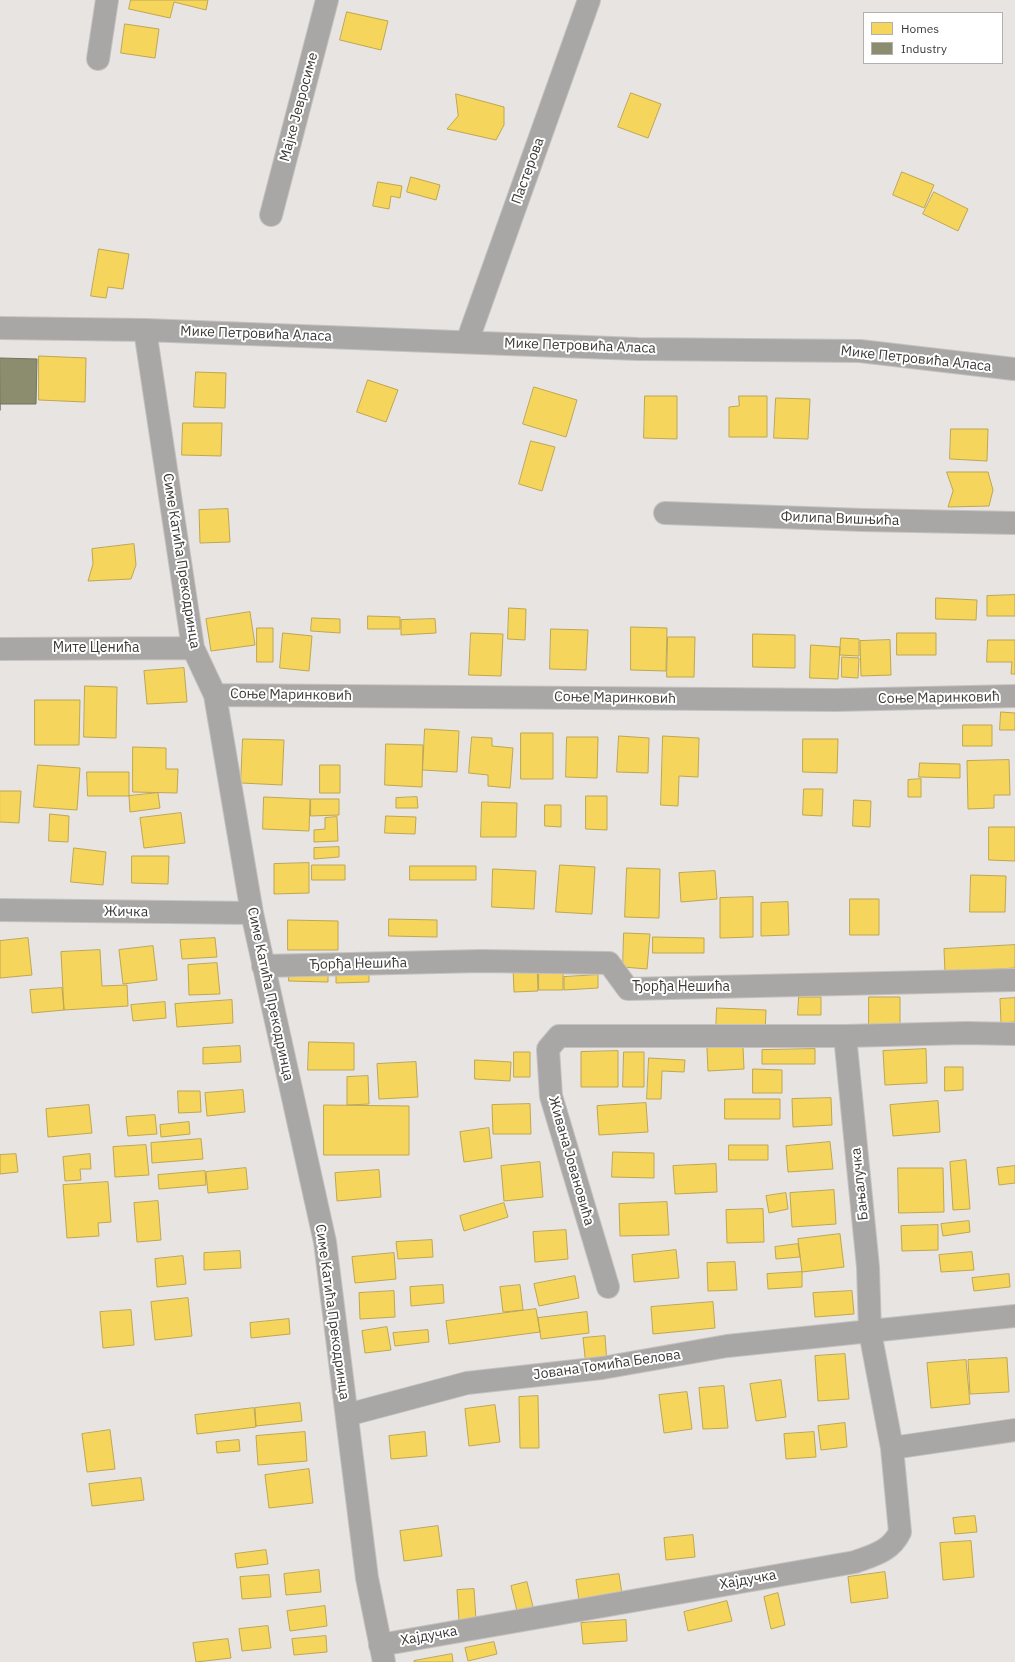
<!DOCTYPE html>
<meta charset="utf-8">
<style>
body{margin:0}
#map{position:relative;width:1015px;height:1662px;overflow:hidden;background:#e7e4e2;font-family:"IBM Plex Sans",sans-serif}
canvas{display:block}
.legend{position:absolute;left:863px;top:12px;width:140px;height:52px;box-sizing:border-box;background:#fff;border:1px solid #b1b0af;margin:0;padding:5px 7px;list-style:none;font-size:12px;color:#3b3938}
.legend li{display:flex;align-items:center;gap:8px;height:20px}
.legend b{width:20px;border:1px solid #b1b0af}
</style>
<div id="map">
<canvas width="1015" height="1662"></canvas>
<ul class="legend">
<li><b style="height:11px;background:#f6d55c"></b>Homes</li>
<li><b style="height:11px;background:#8c8c6e"></b>Industry</li>
</ul>
</div>
<script>
const context = document.querySelector('canvas').getContext('2d');
context.lineJoin = 'round';
function fill(path, color) { context.fillStyle = color; context.fill(path, 'evenodd'); }
function strokePath(path, color, width, dash) { context.strokeStyle = color; context.lineWidth = width; context.lineCap = dash ? 'butt' : 'round'; context.setLineDash(dash || []); context.stroke(path); }
function write(font, color, halo, rows, align = 'center') {
  context.font = font + ' "IBM Plex Sans",sans-serif'; context.lineWidth = 4; context.setLineDash([]); context.textBaseline = 'middle'; context.strokeStyle = halo; context.fillStyle = color; for (const [text, x, y, turn = 0] of rows) {
    context.save(); context.translate(x, y); context.rotate((+turn || 0) * Math.PI / 180); context.textAlign = isNaN(turn) ? turn : align; if (halo) context.strokeText(text, 0, 0); context.fillText(text, 0, 0); context.restore();
  }
}
const homes = new Path2D(`
 M 131,0 L 208,0 L 206,10 L 174,2 L 170,18 L 129,9 Z
 M 347,12 L 388,21 L 381,50 L 340,40 Z
 M 125,24 L 159,29 L 155,58 L 121,53 Z
 M 631,93 L 661,104 L 648,138 L 618,127 Z
 M 456,94 L 504,107 L 504,125 L 496,140 L 447,129 L 458,116 Z
 M 902,172 L 934,185 L 924,208 L 893,195 Z
 M 411,177 L 440,185 L 436,200 L 407,192 Z
 M 378,182 L 402,186 L 400,198 L 391,196 L 389,209 L 373,206 Z
 M 934,192 L 968,209 L 958,231 L 923,214 Z
 M 99,249 L 129,254 L 123,289 L 108,287 L 106,298 L 91,296 Z
 M 39,356 L 86,358 L 85,402 L 39,400 Z
 M 196,372 L 226,373 L 225,408 L 194,407 Z
 M 368,380 L 398,390 L 386,422 L 357,412 Z
 M 534,387 L 577,400 L 566,437 L 523,424 Z
 M 645,396 L 677,396 L 677,439 L 644,438 Z
 M 739,396 L 767,396 L 767,437 L 729,437 L 729,407 L 739,406 Z
 M 776,398 L 810,399 L 808,439 L 774,438 Z
 M 183,423 L 222,423 L 221,456 L 182,455 Z
 M 951,429 L 988,429 L 987,461 L 950,459 Z
 M 531,441 L 555,447 L 542,491 L 519,484 Z
 M 947,472 L 988,472 L 993,490 L 989,506 L 948,507 L 953,491 Z
 M 228,509 L 230,542 L 200,543 L 199,510 Z
 M 134,544 L 136,565 L 131,579 L 88,581 L 93,564 L 92,549 Z
 M 1015,595 L 1015,616 L 987,616 L 987,596 Z
 M 936,598 L 977,600 L 976,620 L 936,619 Z
 M 509,608 L 526,609 L 525,640 L 508,639 Z
 M 250,612 L 255,645 L 211,651 L 206,619 Z
 M 368,616 L 400,617 L 400,629 L 368,629 Z
 M 312,618 L 340,619 L 340,633 L 311,631 Z
 M 435,619 L 436,633 L 401,635 L 401,620 Z
 M 631,627 L 667,628 L 666,671 L 631,670 Z
 M 257,628 L 273,628 L 273,662 L 257,662 Z
 M 551,629 L 588,630 L 586,670 L 550,669 Z
 M 283,633 L 312,636 L 309,671 L 280,668 Z
 M 471,633 L 503,634 L 501,676 L 469,675 Z
 M 897,633 L 936,633 L 936,655 L 897,655 Z
 M 753,634 L 795,635 L 795,668 L 753,667 Z
 M 668,637 L 695,637 L 694,677 L 667,677 Z
 M 841,638 L 859,639 L 859,656 L 840,655 Z
 M 890,640 L 891,675 L 861,676 L 860,641 Z
 M 988,640 L 1015,640 L 1015,674 L 1011,674 L 1012,662 L 987,662 Z
 M 811,645 L 840,647 L 838,679 L 810,678 Z
 M 842,657 L 859,658 L 858,678 L 842,677 Z
 M 184,668 L 187,702 L 147,704 L 144,671 Z
 M 85,686 L 117,687 L 116,738 L 84,737 Z
 M 35,700 L 80,700 L 79,745 L 35,745 Z
 M 1001,712 L 1015,713 L 1015,730 L 1000,730 Z
 M 963,725 L 992,725 L 992,746 L 963,746 Z
 M 425,729 L 459,731 L 457,772 L 423,770 Z
 M 521,733 L 553,733 L 553,779 L 521,779 Z
 M 619,736 L 649,738 L 648,773 L 617,772 Z
 M 663,736 L 699,738 L 698,777 L 679,776 L 678,806 L 661,805 Z
 M 472,737 L 492,738 L 492,746 L 513,748 L 510,788 L 488,786 L 488,775 L 469,773 Z
 M 567,737 L 598,737 L 597,778 L 566,777 Z
 M 243,739 L 284,740 L 282,785 L 241,783 Z
 M 803,739 L 838,739 L 837,773 L 803,772 Z
 M 386,744 L 423,745 L 422,787 L 385,785 Z
 M 133,747 L 166,748 L 166,769 L 178,769 L 177,793 L 133,792 Z
 M 1009,760 L 1010,795 L 994,795 L 994,808 L 968,809 L 967,761 Z
 M 920,763 L 960,764 L 960,778 L 919,777 Z
 M 38,765 L 80,768 L 77,810 L 34,807 Z
 M 320,765 L 340,765 L 340,793 L 320,793 Z
 M 87,772 L 129,772 L 129,796 L 88,796 Z
 M 921,779 L 921,797 L 908,797 L 908,780 Z
 M 804,789 L 823,789 L 822,816 L 803,815 Z
 M 0,791 L 21,791 L 19,823 L 0,822 Z
 M 158,793 L 160,808 L 130,812 L 129,796 Z
 M 586,796 L 607,796 L 607,830 L 586,829 Z
 M 264,797 L 310,799 L 309,831 L 263,829 Z
 M 417,797 L 418,808 L 396,808 L 396,798 Z
 M 311,799 L 339,799 L 339,815 L 311,816 Z
 M 854,800 L 871,801 L 870,827 L 853,826 Z
 M 482,802 L 517,803 L 516,837 L 481,837 Z
 M 545,805 L 561,805 L 561,827 L 545,826 Z
 M 181,813 L 185,843 L 144,848 L 140,818 Z
 M 50,814 L 69,816 L 68,842 L 49,841 Z
 M 386,816 L 416,817 L 415,834 L 385,833 Z
 M 337,817 L 338,841 L 314,842 L 314,830 L 325,829 L 325,818 Z
 M 989,827 L 1015,827 L 1015,861 L 989,860 Z
 M 339,847 L 339,857 L 314,859 L 314,848 Z
 M 74,848 L 106,852 L 103,885 L 71,882 Z
 M 132,856 L 169,856 L 168,884 L 132,883 Z
 M 309,863 L 309,893 L 274,894 L 274,864 Z
 M 312,865 L 345,865 L 345,880 L 312,880 Z
 M 560,865 L 595,867 L 592,914 L 556,912 Z
 M 410,866 L 476,866 L 476,880 L 410,880 Z
 M 627,868 L 660,869 L 659,918 L 625,917 Z
 M 493,869 L 536,871 L 534,909 L 492,907 Z
 M 715,871 L 717,899 L 681,902 L 679,873 Z
 M 971,875 L 1006,876 L 1005,912 L 970,912 Z
 M 753,897 L 753,937 L 720,938 L 720,898 Z
 M 850,899 L 879,899 L 879,935 L 850,935 Z
 M 788,902 L 789,935 L 761,936 L 761,903 Z
 M 389,919 L 437,920 L 437,937 L 389,936 Z
 M 288,920 L 338,921 L 338,950 L 288,950 Z
 M 624,933 L 650,934 L 647,969 L 623,967 Z
 M 653,937 L 704,938 L 704,953 L 653,953 Z
 M 28,938 L 32,975 L 0,978 L 0,941 Z
 M 215,938 L 217,957 L 182,959 L 180,940 Z
 M 1015,945 L 1015,968 L 945,972 L 944,949 Z
 M 153,946 L 157,980 L 123,984 L 119,950 Z
 M 100,950 L 102,986 L 127,985 L 128,1006 L 64,1010 L 61,952 Z
 M 217,963 L 220,994 L 189,995 L 188,965 Z
 M 289,965 L 328,965 L 328,982 L 289,981 Z
 M 537,966 L 538,991 L 514,992 L 513,967 Z
 M 369,967 L 369,982 L 336,983 L 336,968 Z
 M 539,973 L 563,973 L 563,990 L 539,990 Z
 M 598,975 L 598,988 L 564,990 L 564,977 Z
 M 62,988 L 64,1010 L 32,1013 L 30,990 Z
 M 799,997 L 821,997 L 821,1015 L 798,1015 Z
 M 869,997 L 900,997 L 900,1032 L 869,1032 Z
 M 1015,998 L 1015,1022 L 1001,1023 L 1000,999 Z
 M 232,1000 L 233,1023 L 177,1027 L 175,1004 Z
 M 165,1002 L 166,1018 L 133,1021 L 131,1005 Z
 M 717,1008 L 766,1010 L 765,1033 L 716,1032 Z
 M 309,1042 L 354,1043 L 354,1070 L 308,1070 Z
 M 240,1046 L 241,1062 L 203,1064 L 203,1048 Z
 M 743,1047 L 744,1069 L 708,1071 L 707,1048 Z
 M 815,1049 L 815,1064 L 762,1064 L 762,1050 Z
 M 926,1049 L 927,1083 L 885,1085 L 883,1051 Z
 M 618,1051 L 618,1087 L 581,1087 L 581,1052 Z
 M 514,1052 L 530,1052 L 530,1077 L 514,1077 Z
 M 624,1052 L 644,1052 L 644,1087 L 623,1087 Z
 M 649,1058 L 685,1060 L 684,1072 L 662,1071 L 661,1099 L 647,1099 Z
 M 475,1060 L 511,1062 L 510,1081 L 475,1079 Z
 M 416,1062 L 418,1097 L 379,1099 L 377,1064 Z
 M 945,1067 L 963,1067 L 963,1090 L 945,1091 Z
 M 753,1069 L 782,1070 L 782,1093 L 753,1093 Z
 M 368,1076 L 369,1104 L 347,1105 L 347,1077 Z
 M 243,1090 L 245,1112 L 207,1116 L 205,1093 Z
 M 178,1091 L 200,1091 L 201,1112 L 179,1113 Z
 M 831,1098 L 832,1125 L 793,1127 L 792,1099 Z
 M 725,1099 L 780,1099 L 780,1119 L 725,1119 Z
 M 938,1101 L 940,1132 L 893,1136 L 890,1105 Z
 M 646,1103 L 648,1132 L 599,1135 L 597,1106 Z
 M 530,1104 L 531,1134 L 493,1134 L 492,1105 Z
 M 89,1105 L 92,1133 L 48,1137 L 46,1109 Z
 M 324,1105 L 409,1106 L 409,1155 L 324,1155 Z
 M 155,1115 L 157,1134 L 128,1136 L 126,1117 Z
 M 189,1122 L 190,1134 L 161,1137 L 160,1125 Z
 M 489,1128 L 492,1158 L 464,1162 L 460,1132 Z
 M 201,1139 L 203,1159 L 152,1163 L 151,1143 Z
 M 830,1142 L 833,1169 L 788,1172 L 786,1146 Z
 M 146,1145 L 149,1175 L 115,1177 L 113,1147 Z
 M 729,1145 L 768,1145 L 768,1160 L 729,1160 Z
 M 613,1152 L 654,1153 L 654,1178 L 612,1177 Z
 M 16,1154 L 18,1172 L 0,1174 L 0,1155 Z
 M 90,1154 L 91,1169 L 80,1169 L 81,1180 L 65,1181 L 63,1157 Z
 M 966,1160 L 970,1209 L 953,1210 L 950,1162 Z
 M 540,1162 L 543,1197 L 504,1201 L 501,1166 Z
 M 716,1164 L 717,1192 L 675,1194 L 673,1166 Z
 M 1015,1166 L 1015,1183 L 999,1185 L 997,1168 Z
 M 246,1168 L 248,1189 L 208,1193 L 206,1172 Z
 M 898,1168 L 943,1168 L 944,1212 L 899,1213 Z
 M 379,1170 L 381,1197 L 337,1201 L 335,1173 Z
 M 205,1171 L 206,1185 L 159,1189 L 158,1175 Z
 M 108,1182 L 111,1222 L 98,1223 L 99,1236 L 67,1238 L 63,1185 Z
 M 834,1190 L 836,1224 L 792,1227 L 790,1193 Z
 M 786,1193 L 788,1209 L 769,1213 L 766,1196 Z
 M 158,1201 L 161,1240 L 137,1242 L 134,1203 Z
 M 667,1202 L 669,1235 L 620,1236 L 619,1204 Z
 M 504,1203 L 508,1217 L 464,1231 L 460,1216 Z
 M 763,1209 L 764,1242 L 727,1243 L 726,1210 Z
 M 969,1221 L 970,1232 L 943,1236 L 941,1224 Z
 M 938,1225 L 938,1250 L 902,1251 L 901,1226 Z
 M 566,1230 L 568,1259 L 535,1262 L 533,1232 Z
 M 840,1234 L 844,1267 L 802,1272 L 798,1239 Z
 M 432,1240 L 433,1257 L 398,1259 L 396,1242 Z
 M 798,1244 L 800,1257 L 776,1259 L 775,1247 Z
 M 676,1250 L 679,1278 L 634,1282 L 632,1255 Z
 M 240,1251 L 241,1268 L 204,1270 L 204,1253 Z
 M 972,1252 L 974,1270 L 941,1272 L 939,1255 Z
 M 394,1253 L 396,1279 L 355,1283 L 352,1257 Z
 M 183,1256 L 186,1284 L 157,1287 L 155,1259 Z
 M 735,1262 L 737,1290 L 708,1291 L 707,1263 Z
 M 802,1272 L 802,1287 L 768,1289 L 767,1274 Z
 M 1009,1274 L 1010,1287 L 974,1291 L 972,1278 Z
 M 575,1276 L 579,1298 L 539,1306 L 534,1284 Z
 M 443,1285 L 444,1303 L 411,1306 L 410,1287 Z
 M 520,1285 L 523,1310 L 503,1312 L 500,1287 Z
 M 394,1291 L 395,1317 L 360,1319 L 359,1293 Z
 M 852,1291 L 854,1314 L 815,1317 L 813,1293 Z
 M 188,1298 L 192,1336 L 155,1340 L 151,1302 Z
 M 713,1302 L 715,1328 L 653,1334 L 651,1307 Z
 M 536,1309 L 540,1332 L 449,1344 L 446,1321 Z
 M 131,1310 L 134,1345 L 103,1348 L 100,1312 Z
 M 587,1312 L 589,1333 L 541,1339 L 538,1318 Z
 M 289,1319 L 290,1334 L 251,1338 L 250,1323 Z
 M 387,1327 L 391,1350 L 365,1353 L 362,1331 Z
 M 428,1330 L 429,1342 L 395,1346 L 393,1333 Z
 M 605,1336 L 607,1364 L 586,1366 L 583,1338 Z
 M 845,1354 L 849,1399 L 818,1401 L 815,1356 Z
 M 1007,1358 L 1009,1392 L 970,1394 L 968,1360 Z
 M 966,1360 L 970,1404 L 931,1408 L 927,1363 Z
 M 781,1380 L 786,1417 L 756,1421 L 750,1384 Z
 M 724,1386 L 728,1428 L 703,1429 L 699,1388 Z
 M 687,1392 L 692,1429 L 664,1433 L 659,1395 Z
 M 538,1396 L 539,1448 L 520,1448 L 519,1397 Z
 M 300,1403 L 302,1421 L 256,1426 L 255,1408 Z
 M 495,1405 L 500,1442 L 469,1446 L 465,1409 Z
 M 254,1408 L 256,1427 L 197,1434 L 195,1415 Z
 M 845,1423 L 847,1447 L 821,1450 L 818,1426 Z
 M 110,1430 L 115,1469 L 87,1472 L 82,1434 Z
 M 305,1432 L 307,1461 L 258,1465 L 256,1436 Z
 M 425,1432 L 427,1456 L 391,1459 L 389,1436 Z
 M 814,1432 L 816,1457 L 786,1459 L 784,1434 Z
 M 239,1440 L 240,1451 L 217,1453 L 216,1442 Z
 M 309,1469 L 313,1503 L 269,1508 L 265,1475 Z
 M 141,1478 L 144,1500 L 92,1506 L 89,1484 Z
 M 975,1516 L 977,1532 L 955,1534 L 953,1518 Z
 M 438,1526 L 442,1556 L 404,1561 L 400,1531 Z
 M 693,1535 L 695,1557 L 666,1560 L 664,1538 Z
 M 971,1541 L 974,1577 L 943,1580 L 940,1543 Z
 M 266,1550 L 268,1564 L 237,1568 L 235,1554 Z
 M 319,1570 L 321,1592 L 286,1595 L 284,1574 Z
 M 885,1572 L 888,1598 L 851,1603 L 848,1577 Z
 M 619,1574 L 622,1594 L 579,1600 L 576,1580 Z
 M 269,1575 L 271,1597 L 242,1599 L 240,1577 Z
 M 527,1582 L 533,1607 L 517,1611 L 511,1586 Z
 M 474,1589 L 476,1620 L 459,1621 L 457,1590 Z
 M 778,1593 L 785,1625 L 771,1629 L 764,1597 Z
 M 727,1601 L 732,1621 L 688,1631 L 684,1612 Z
 M 325,1606 L 327,1626 L 290,1631 L 287,1611 Z
 M 626,1620 L 627,1641 L 583,1644 L 581,1623 Z
 M 268,1626 L 271,1648 L 242,1651 L 239,1629 Z
 M 326,1636 L 327,1652 L 294,1655 L 292,1639 Z
 M 228,1639 L 231,1658 L 196,1662 L 193,1643 Z
 M 494,1642 L 497,1654 L 468,1661 L 465,1648 Z
 M 452,1654 L 453,1662 L 414,1662 L 414,1661 Z`);
const industry = new Path2D(`
 M 0,358 L 37,359 L 36,404 L 0,404 L 0,410 Z`);
const street = new Path2D(`
 M 98,59 L 107,0
 M 271,215 L 327,0
 M 0,328 L 145,330 L 638,349 L 860,351 L 1014,369
 M 145,330 L 193,648 L 215,695 L 252,913 L 325,1242 L 367,1578 L 384,1662
 M 467,342 L 589,0
 M 665,513 L 863,520 L 1015,523
 M 0,649 L 193,648
 M 215,695 L 835,700 L 1015,696
 M 0,910 L 252,913
 M 263,966 L 482,961 L 609,963 L 628,989 L 1015,980
 M 608,1287 L 551,1096 L 548,1049 L 559,1036 L 845,1036 L 966,1033 L 1015,1034
 M 347,1415 L 467,1383 L 602,1368 L 727,1346 L 1015,1316
 M 892,1448 L 1015,1430
 M 380,1645 L 855,1562 C 874,1555 891,1551 900,1532 L 892,1448 L 870,1332 L 868,1267 L 845,1036`);
const streetNames = [
 ["Мајке Јевросиме",299,107,-75],
 ["Пастерова",528,171,-70],
 ["Мике Петровића Аласа",256,334,2],
 ["Мике Петровића Аласа",580,346,2],
 ["Мике Петровића Аласа",916,359,6],
 ["Филипа Вишњића",840,519,2],
 ["Симе Катића Прекодринца",181,561,81],
 ["Мите Ценића",96,648],
 ["Соње Маринковић",291,695,1],
 ["Соње Маринковић",615,698,1],
 ["Соње Маринковић",939,698,-1],
 ["Жичка",126,912,1],
 ["Ђорђа Нешића",358,964,-1],
 ["Ђорђа Нешића",681,987],
 ["Симе Катића Прекодринца",270,994,78],
 ["Живана Јовановића",571,1161,74],
 ["Бањалучка",860,1184,-96],
 ["Симе Катића Прекодринца",332,1312,82],
 ["Јована Томића Белова",607,1365,-8],
 ["Хајдучка",748,1580,-10],
 ["Хајдучка",429,1636,-10]
];
fill(homes, '#f6d55c');
strokePath(homes, '#bea651', 1);
fill(industry, '#8c8c6e');
strokePath(industry, '#74735e', 1);
strokePath(street, '#c4c2c1', 24);
strokePath(street, '#a8a7a6', 22);
write('14px', '#3b3938', '#fff', streetNames);
</script>
